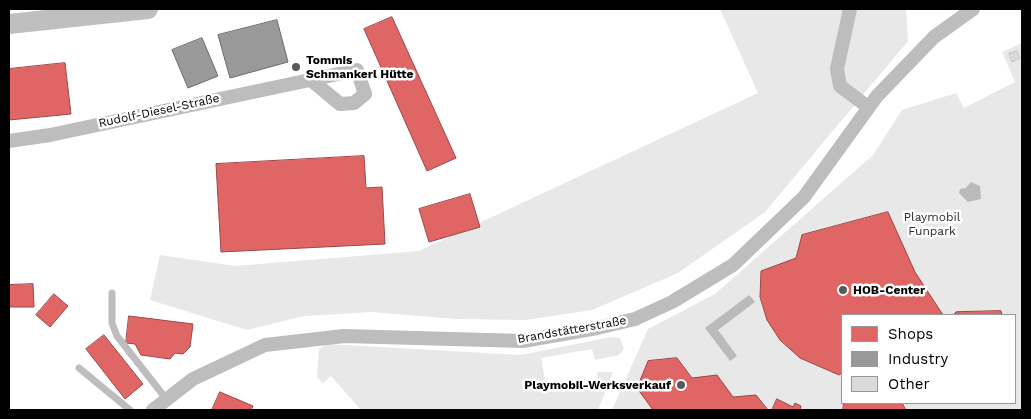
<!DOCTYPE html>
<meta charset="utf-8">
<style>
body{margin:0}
#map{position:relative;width:1031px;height:419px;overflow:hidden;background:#fff;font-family:"Work Sans",sans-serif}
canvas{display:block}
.frame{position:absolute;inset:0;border:10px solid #000;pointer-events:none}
.legend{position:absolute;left:841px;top:314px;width:175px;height:90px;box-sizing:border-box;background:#fff;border:1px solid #999;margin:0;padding:6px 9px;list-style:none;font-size:15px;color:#000}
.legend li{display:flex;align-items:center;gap:10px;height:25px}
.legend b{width:25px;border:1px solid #999}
</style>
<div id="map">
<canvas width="1031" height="419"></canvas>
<div class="frame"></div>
<ul class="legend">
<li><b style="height:14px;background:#e06666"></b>Shops</li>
<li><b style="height:14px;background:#999"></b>Industry</li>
<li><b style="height:14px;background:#dbdbdb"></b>Other</li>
</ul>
</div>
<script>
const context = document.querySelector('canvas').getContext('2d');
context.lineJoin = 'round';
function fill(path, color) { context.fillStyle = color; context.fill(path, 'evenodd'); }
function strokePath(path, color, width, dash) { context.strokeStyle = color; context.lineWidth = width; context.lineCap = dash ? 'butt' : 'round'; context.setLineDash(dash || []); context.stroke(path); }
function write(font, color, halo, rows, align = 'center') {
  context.font = font + ' "Work Sans",sans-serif'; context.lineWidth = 5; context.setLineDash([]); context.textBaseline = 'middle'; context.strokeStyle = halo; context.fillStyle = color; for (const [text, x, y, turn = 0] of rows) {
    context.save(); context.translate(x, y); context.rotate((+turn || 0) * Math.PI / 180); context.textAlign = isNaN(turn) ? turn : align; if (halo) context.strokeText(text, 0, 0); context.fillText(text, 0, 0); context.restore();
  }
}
const green = new Path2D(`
 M 720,9 L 906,9 L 908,41 L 765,212 L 678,273 L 592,310 L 526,320 L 456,319 L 372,312 L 304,316 L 247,330 L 150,300 L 160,255 L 235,266 L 419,251 L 758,93 Z
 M 1022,43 L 1022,410 L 612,410 L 648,329 L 715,294 L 873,155 L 902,110 L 956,93 L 964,108 L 1015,82 L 1002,52 ZM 842,315 L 1015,315 L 1015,403 L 842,403 Z
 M 611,337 L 620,338 L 624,349 L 619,355 L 595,360 L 592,349 L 541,358 L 547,390 L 598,381 L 597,372 L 613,372 L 598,410 L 361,410 L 331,376 L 323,383 L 317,377 L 319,349 L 327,344 L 521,355 Z`);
const water = new Path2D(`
 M 971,182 L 980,186 L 981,199 L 968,202 L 959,193 L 960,189 L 966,188 Z
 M 749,295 L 755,302 L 718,330 L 737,356 L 730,361 L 705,328 Z`);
const shops = new Path2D(`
 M 392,17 L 456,158 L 427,171 L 364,29 Z
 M 65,63 L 71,114 L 9,120 L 9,69 Z
 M 364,156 L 366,188 L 382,187 L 385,244 L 221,252 L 216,164 Z
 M 470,194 L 480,227 L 429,242 L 419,209 Z
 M 888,212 L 915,272 L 943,315 L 842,315 L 842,373 L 839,375 L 800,358 L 780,340 L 767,320 L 760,297 L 761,271 L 796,258 L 802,235 Z
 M 33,284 L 34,307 L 9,307 L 9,285 Z
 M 54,294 L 68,306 L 50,327 L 36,315 Z
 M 1001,311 L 1002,315 L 953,315 L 956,312 Z
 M 129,316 L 193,324 L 190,347 L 183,354 L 175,353 L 170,359 L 141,355 L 135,344 L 126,343 Z
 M 104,335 L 143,384 L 125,399 L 86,349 Z
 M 677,358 L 692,378 L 717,375 L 733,397 L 756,395 L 768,410 L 653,410 L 637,388 L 648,361 Z
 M 220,392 L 253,406 L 251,410 L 212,410 Z
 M 777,399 L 793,407 L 795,403 L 801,406 L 800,410 L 772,410 Z
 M 844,403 L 902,403 L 906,410 L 843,410 Z`);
const industry = new Path2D(`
 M 277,20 L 288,62 L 230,78 L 218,35 Z
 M 202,38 L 218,76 L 188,88 L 172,50 Z`);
const building = new Path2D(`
 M 1017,51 L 1020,58 L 1012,62 L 1009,54 Z`);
const lane = new Path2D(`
 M 112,293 L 112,323 L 117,336 L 167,400
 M 79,368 L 130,410`);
const street = new Path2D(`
 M 850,9 L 837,69 L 840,86 L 868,107
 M 9,141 L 50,135 L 357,70 L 365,94 L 354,103 L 340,104 L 310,79
 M 153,410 L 193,379 L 265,345 L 344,336 L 523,341 L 597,328 L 635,319 L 672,302 L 733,265 L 804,197 L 877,96 L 934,37 L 973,9`);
const secondary = new Path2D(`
 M 9,24 L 148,9`);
const markers = [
 [296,67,5,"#595959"],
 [843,290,5,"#595959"],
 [681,385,5,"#595959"]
];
const poiNames = [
 ["Tommis",306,60],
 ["Schmankerl Hütte",306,74],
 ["HOB-Center",853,290],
 ["Playmobil-Werksverkauf",671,385,"right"]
];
const streetNames = [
 ["Rudolf-Diesel-Straße",159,111,-12],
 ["Brandstätterstraße",572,330,-10]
];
const parkNames = [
 ["Playmobil",932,217],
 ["Funpark",932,231]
];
fill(green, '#e8e8e8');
fill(water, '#bababa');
fill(shops, '#e06666');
strokePath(shops, '#9d4747', 1);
fill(industry, '#999');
strokePath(industry, '#6b6b6b', 1);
fill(building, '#dbdbdb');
strokePath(building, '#c3c3c3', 1);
strokePath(lane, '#bdbdbd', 7);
strokePath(street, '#bdbdbd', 14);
strokePath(secondary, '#bfbfbf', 20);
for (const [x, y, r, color] of markers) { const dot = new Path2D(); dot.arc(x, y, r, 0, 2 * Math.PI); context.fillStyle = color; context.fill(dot); strokePath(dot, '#fff', 2); }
write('bold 12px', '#000', '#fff', poiNames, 'left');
write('12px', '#000', '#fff', streetNames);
write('12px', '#2c2c2c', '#fff', parkNames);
</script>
